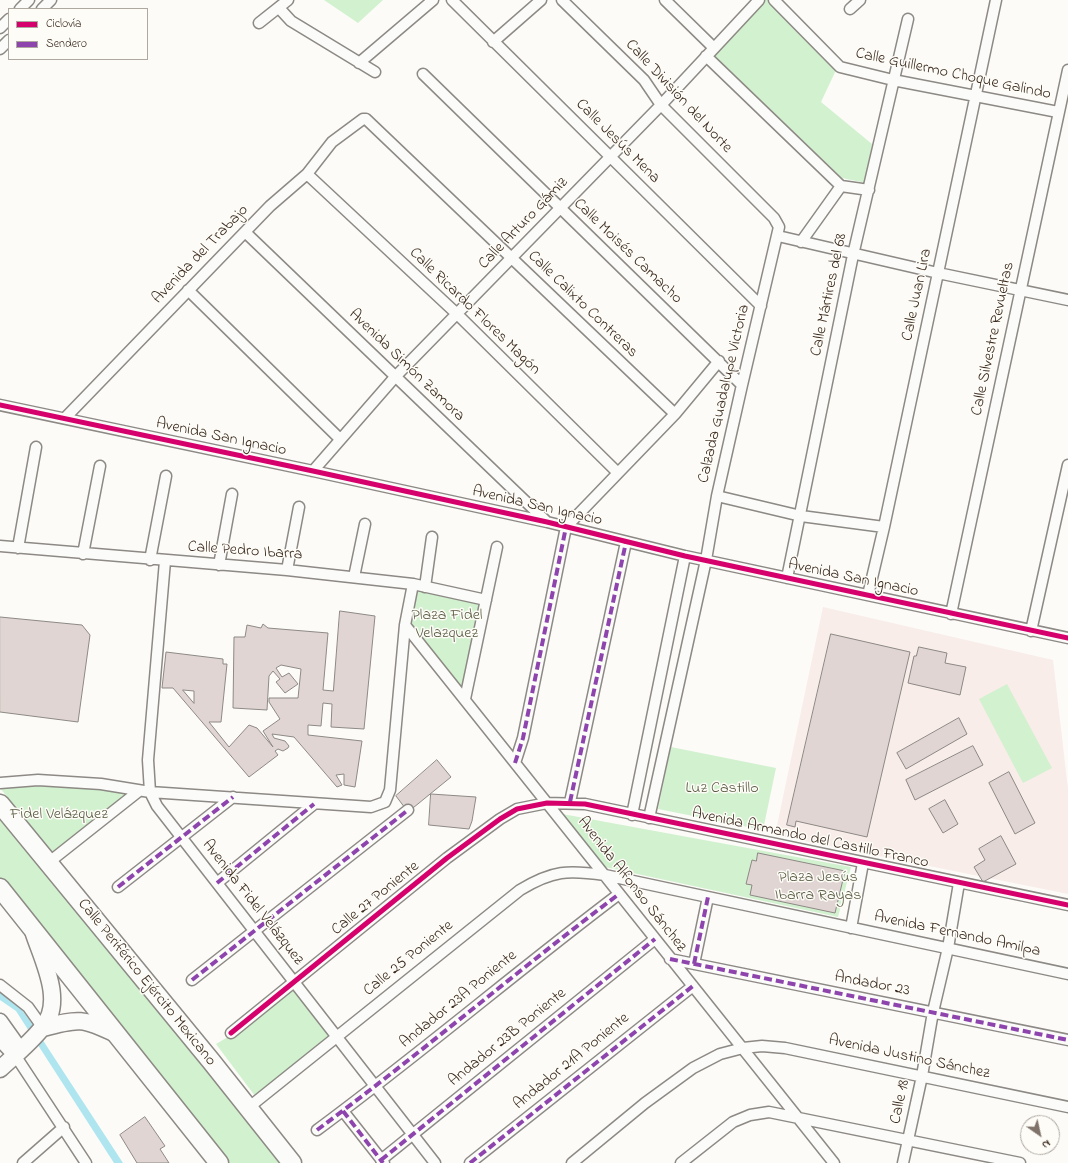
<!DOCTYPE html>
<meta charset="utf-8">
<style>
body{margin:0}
#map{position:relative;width:1068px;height:1163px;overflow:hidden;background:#fcfbf8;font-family:"Indie Flower",sans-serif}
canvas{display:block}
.legend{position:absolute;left:8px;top:8px;width:140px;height:52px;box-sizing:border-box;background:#fdfcf7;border:1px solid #afa8a0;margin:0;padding:5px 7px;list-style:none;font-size:12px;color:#3b2a1e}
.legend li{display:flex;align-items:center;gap:8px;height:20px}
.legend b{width:20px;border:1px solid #afa8a0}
.north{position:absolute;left:1020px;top:1115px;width:40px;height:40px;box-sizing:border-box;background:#fdfcf7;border:1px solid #afa8a0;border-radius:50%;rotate:146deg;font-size:11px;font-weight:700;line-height:16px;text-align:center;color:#3b2a1e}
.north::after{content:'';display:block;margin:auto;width:14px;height:18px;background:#7f736a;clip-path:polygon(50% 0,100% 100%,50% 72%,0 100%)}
</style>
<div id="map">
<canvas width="1068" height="1163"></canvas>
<ul class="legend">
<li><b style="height:5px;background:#d6006c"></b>Ciclovía</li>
<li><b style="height:5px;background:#8e44ad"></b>Sendero</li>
</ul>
<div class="north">N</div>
</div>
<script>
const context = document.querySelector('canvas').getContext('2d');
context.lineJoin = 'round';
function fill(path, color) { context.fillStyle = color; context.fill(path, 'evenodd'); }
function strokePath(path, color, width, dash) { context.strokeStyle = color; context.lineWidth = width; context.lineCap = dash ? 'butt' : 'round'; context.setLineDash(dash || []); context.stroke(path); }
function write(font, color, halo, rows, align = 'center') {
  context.font = font + ' "Indie Flower",sans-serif'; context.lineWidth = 3; context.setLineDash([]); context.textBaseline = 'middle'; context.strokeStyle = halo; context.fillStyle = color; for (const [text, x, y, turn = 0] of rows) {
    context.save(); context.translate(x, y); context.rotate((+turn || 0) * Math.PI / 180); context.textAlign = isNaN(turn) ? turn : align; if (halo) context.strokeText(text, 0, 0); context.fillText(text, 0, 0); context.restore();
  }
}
const built = new Path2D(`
 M 823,607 L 1053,660 L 1068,789 L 1068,894 L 775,835 Z`);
const green = new Path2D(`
 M 324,0 L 383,0 L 358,23 Z
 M 765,0 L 770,0 L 837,68 L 821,102 L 872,144 L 866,183 L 842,178 L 714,55 Z
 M 413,584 L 486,600 L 465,699 L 405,625 Z
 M 1007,684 L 1052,768 L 1023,783 L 979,699 Z
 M 671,747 L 776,768 L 763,830 L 658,809 Z
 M 38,783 L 134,792 L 54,855 L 0,788 L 0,786 Z
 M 0,807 L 290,1163 L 222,1163 L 0,886 Z
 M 557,813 L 851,867 L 838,917 L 600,866 Z
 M 293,983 L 337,1036 L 258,1100 L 216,1044 L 233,1034 Z`);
const water = new Path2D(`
 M 0,991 L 19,1006 L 31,1022 L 123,1163 L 114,1163 L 16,1011 L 0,1000 Z`);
const building = new Path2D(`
 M 340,611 L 375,616 L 364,729 L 331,727 L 332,704 L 323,703 L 321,726 L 308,725 L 308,735 L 362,741 L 355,787 L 344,785 L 344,774 L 336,775 L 342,785 L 337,787 L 294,737 L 272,734 L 274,738 L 285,741 L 289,746 L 288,748 L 283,751 L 278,749 L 275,751 L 278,755 L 249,777 L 173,688 L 162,688 L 166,652 L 223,659 L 223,664 L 227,664 L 221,722 L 209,722 L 229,747 L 249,725 L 257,728 L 273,747 L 263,731 L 280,719 L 269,702 L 269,698 L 298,698 L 301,669 L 281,665 L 276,668 L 282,677 L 289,673 L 298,684 L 285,693 L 276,682 L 280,679 L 273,671 L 269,676 L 267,710 L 233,708 L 234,637 L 245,637 L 247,625 L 261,628 L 263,624 L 268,628 L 328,633 L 323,690 L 333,691 ZM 183,690 L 194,691 L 194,703 Z
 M 0,617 L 82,625 L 90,635 L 78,722 L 0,712 Z
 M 831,634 L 910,652 L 867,837 L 796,821 L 795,827 L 787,825 Z
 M 919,647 L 947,653 L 945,663 L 966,667 L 960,695 L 908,683 L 914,656 L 916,656 Z
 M 959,718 L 967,734 L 906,769 L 897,753 Z
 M 973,746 L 983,765 L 915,800 L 906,780 Z
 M 437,760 L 451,777 L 408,812 L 396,796 Z
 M 1009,772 L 1035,823 L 1015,834 L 989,783 Z
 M 431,794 L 476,797 L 472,821 L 469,829 L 429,825 Z
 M 945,800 L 958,824 L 943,833 L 929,809 Z
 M 1001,836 L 1016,864 L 983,882 L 974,867 L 985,860 L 979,849 Z
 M 758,853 L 845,871 L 835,913 L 750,895 L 752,885 L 746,884 L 752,860 L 756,861 Z
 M 145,1117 L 165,1146 L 160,1149 L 169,1163 L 137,1163 L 120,1135 Z`);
const street = new Path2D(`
 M 452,0 L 761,306
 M 562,0 L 644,80 L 661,105 L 774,218 L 779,227 L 742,385 L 717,496 L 706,560 L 649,818
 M 665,0 L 714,48
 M 774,0 L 840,67 L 893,80 L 1058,112
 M 279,8 L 291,21 L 375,72
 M 20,9 L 29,0
 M 42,9 L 51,0
 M 850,9 L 860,0
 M 259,23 L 288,0
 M 0,28 L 9,19
 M 493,42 L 541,0
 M 0,49 L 9,40
 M 706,56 L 841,186 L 869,190
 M 359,63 L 433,0
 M 423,74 L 742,385
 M 307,174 L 457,314 L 618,473
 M 245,232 L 547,522
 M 778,236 L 938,273 L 1068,300
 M 801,242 L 841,186
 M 188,290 L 340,439
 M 0,405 L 313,471 L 547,522 L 685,556 L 1068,638
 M 65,418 L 270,206 L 307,174 L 332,142 L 363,119 L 366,119 L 675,414
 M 313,471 L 395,377 L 661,105 L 759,0
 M 717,496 L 801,516 L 884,527
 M 566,527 L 675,414 L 719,361
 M 0,546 L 287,570 L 413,584 L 486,600
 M 18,548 L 36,447
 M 83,554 L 100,466
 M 150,560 L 166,476
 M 165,561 L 148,760 L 150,792 L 157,806 L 435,1163
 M 219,565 L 232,494
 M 287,570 L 299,507
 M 354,577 L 365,524
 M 787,578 L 853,255 L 908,19
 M 425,587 L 432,537
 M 868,595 L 884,527 L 996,0
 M 951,614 L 1068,70
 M 405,625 L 834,1163
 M 1031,631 L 1068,465
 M 465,699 L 497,547
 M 515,763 L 523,738 L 566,527
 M 0,783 L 38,780 L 101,784 L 150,792 L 371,807 L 385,802 L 390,790 L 405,625 L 413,584
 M 570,802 L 626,542
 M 632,815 L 685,556
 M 48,863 L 139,791
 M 217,883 L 314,804
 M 118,887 L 233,797
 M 851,928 L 863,863
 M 670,959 L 1068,1040
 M 694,964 L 708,897
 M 192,980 L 408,810
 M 0,985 L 28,1007 L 43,1028
 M 231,1033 L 447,858 L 500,819 L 517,809 L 547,803 L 585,804 L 1068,905
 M 15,1055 L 86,1163
 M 248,1108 L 520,890 C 553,870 568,870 605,875 L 1068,974
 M 343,1111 L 384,1163
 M 317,1130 C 420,1054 517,971 619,894
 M 381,1160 L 655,939
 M 23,1163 L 64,1127
 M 470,1163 L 693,986
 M 572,1163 L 645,1103 L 693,1068 L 720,1054 L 743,1048 L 762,1046 L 785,1048 L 1068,1107
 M 681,1163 L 733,1122 L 750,1115 L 769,1112 L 1020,1163
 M 903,1163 L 922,1076 L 933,1012 L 948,948 L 959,883`);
const secondary = new Path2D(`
 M 0,1021 L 20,1049
 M 0,1039 L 15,1055`);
const primary = new Path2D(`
 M 43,1028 C 79,1018 83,1018 116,1034
 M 0,1069 C 14,1056 30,1043 42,1028 C 65,1003 43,961 34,934`);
const highway = new Path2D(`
 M 0,804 L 211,1061 L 292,1163
 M 0,888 L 219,1163`);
const quiet = new Path2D(`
 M 515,763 L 523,738 L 566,527
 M 570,802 L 626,542
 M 217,883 L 314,804
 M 118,887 L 233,797
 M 670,959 L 1068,1040
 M 694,964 L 708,897
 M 192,980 L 408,810
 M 343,1111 L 383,1163
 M 317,1130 C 420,1054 517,971 619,894
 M 381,1160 L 655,939
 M 470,1163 L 693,986`);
const cycleway = new Path2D(`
 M 0,405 L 313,471 L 547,522 L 685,556 L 1068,638
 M 231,1033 L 447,858 L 500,819 L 517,809 L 547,803 L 585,804 L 1068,905`);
const streetNames = [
 ["Calle Guillermo Choque Galindo",953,75,12],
 ["Calle División del Norte",678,97,47],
 ["Calle Jesús Mena",617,142,45],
 ["Calle Arturo Gámiz",524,224,-46],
 ["Calle Moisés Camacho",627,252,44],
 ["Avenida del Trabajo",201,255,-46],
 ["Calle Mártires del 68",830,295,-78],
 ["Calle Juan Lira",918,295,-78],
 ["Calle Calixto Contreras",582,305,44],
 ["Calle Ricardo Flores Magón",474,312,44],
 ["Calle Silvestre Revueltas",994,339,-78],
 ["Avenida Simón Zamora",406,366,44],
 ["Calzada Guadalupe Victoria",725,394,-77],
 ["Avenida San Ignacio",221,438,12],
 ["Avenida San Ignacio",537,507,13],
 ["Calle Pedro Ibarra",245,552,4],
 ["Avenida San Ignacio",853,579,12],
 ["Avenida Armando del Castillo Franco",810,839,12],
 ["Avenida Alfonso Sánchez",631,885,52],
 ["Calle 27 Poniente",376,899,-39],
 ["Avenida Fidel Velázquez",252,903,52],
 ["Avenida Fernando Amilpa",957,935,12],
 ["Calle 25 Poniente",409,959,-39],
 ["Calle Periférico Ejército Mexicano",146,983,51],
 ["Andador 23",872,985,11],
 ["Andador 23A Poniente",459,1000,-39],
 ["Andador 23B Poniente",508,1038,-39],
 ["Avenida Justino Sánchez",909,1058,12],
 ["Andador 21A Poniente",572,1062,-39],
 ["Calle 18",901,1102,-78]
];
const parkNames = [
 ["Plaza Fidel",447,616],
 ["Velazquez",447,634],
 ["Luz Castillo",722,789],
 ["Fidel Velázquez",59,815],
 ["Plaza Jesús",818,878],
 ["Ibarra Rayas",818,896]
];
fill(built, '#f8ede9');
fill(green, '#d2f1cf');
fill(water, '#aee5ef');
fill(building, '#e0d5d2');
strokePath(building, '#8d8985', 1);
strokePath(street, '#8d8985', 13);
strokePath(secondary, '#8d8985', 17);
strokePath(primary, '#8d8985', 19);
strokePath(highway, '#8d8985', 21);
strokePath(street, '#fbfbf9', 10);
strokePath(secondary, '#fbfbf9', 14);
strokePath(primary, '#fbfbf9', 16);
strokePath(highway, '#fbfbf9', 18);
strokePath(quiet, '#8e44ad', 4, [8, 4]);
strokePath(cycleway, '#d6006c', 5);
write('16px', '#3b2a1e', '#fdfcf7', streetNames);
write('16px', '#585a42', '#fdfcf7', parkNames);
</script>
